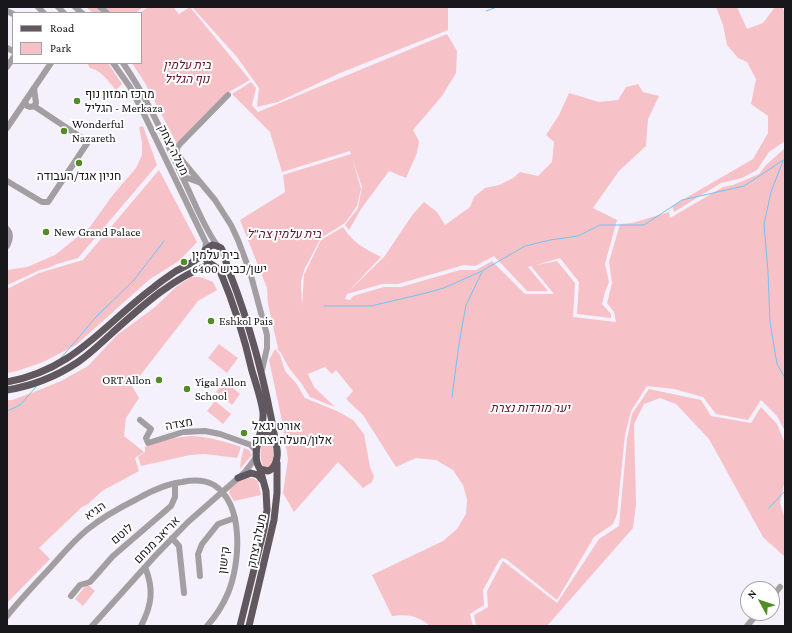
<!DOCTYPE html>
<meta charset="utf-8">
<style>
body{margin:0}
#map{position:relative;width:792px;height:633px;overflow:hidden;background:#f5f1fc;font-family:"Crimson Pro",serif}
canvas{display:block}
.frame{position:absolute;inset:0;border:8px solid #18171b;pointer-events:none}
.legend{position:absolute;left:12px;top:12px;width:130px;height:52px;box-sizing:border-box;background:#fff;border:1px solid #a3a2a4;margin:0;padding:5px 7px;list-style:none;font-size:12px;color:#18171b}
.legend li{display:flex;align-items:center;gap:8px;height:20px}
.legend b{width:20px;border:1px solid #a3a2a4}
.north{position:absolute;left:740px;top:581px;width:40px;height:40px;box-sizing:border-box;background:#fff;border:1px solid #a3a2a4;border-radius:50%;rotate:310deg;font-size:11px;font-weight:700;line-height:16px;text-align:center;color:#18171b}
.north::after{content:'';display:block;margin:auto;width:14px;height:18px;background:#538c27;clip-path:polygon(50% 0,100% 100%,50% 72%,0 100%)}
</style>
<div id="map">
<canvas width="792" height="633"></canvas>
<div class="frame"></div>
<ul class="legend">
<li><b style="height:5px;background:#60585e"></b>Road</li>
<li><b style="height:11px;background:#f7c1c8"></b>Park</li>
</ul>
<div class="north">N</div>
</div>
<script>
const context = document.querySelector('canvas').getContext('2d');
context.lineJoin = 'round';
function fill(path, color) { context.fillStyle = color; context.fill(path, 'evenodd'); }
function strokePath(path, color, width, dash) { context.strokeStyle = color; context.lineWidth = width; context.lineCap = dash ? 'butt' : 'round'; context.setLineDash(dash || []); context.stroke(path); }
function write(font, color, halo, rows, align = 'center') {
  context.font = font + ' "Crimson Pro",Heebo,serif'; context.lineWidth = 4; context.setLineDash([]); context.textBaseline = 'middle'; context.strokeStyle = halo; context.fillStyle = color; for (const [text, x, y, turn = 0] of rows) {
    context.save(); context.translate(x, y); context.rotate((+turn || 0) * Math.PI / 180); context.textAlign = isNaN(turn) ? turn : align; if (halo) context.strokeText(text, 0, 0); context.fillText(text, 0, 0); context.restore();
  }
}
const green = new Path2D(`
 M 86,7 L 144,7 L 135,13 L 93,13 Z
 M 148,7 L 173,7 L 179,14 L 190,7 L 250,80 L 227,93 L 177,144 L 145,83 L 132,63 L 141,63 L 141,13 L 140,13 Z
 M 192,7 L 448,7 L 448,30 L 340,73 L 278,102 L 257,107 L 259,88 L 237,57 Z
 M 716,7 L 737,7 L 747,29 L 763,23 L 775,7 L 783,7 L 785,15 L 785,141 L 769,152 L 757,170 L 742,178 L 721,183 L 674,212 L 672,206 L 753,159 L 768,133 L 768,116 L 751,104 L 756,79 L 747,62 L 738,58 L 727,45 L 723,25 Z
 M 447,34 L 457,51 L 456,73 L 442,96 L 413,130 L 419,141 L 417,153 L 406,178 L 389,171 L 361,209 L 349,230 L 345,225 L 358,208 L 362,187 L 352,158 L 361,189 L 357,206 L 345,223 L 321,238 L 305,268 L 301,281 L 302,306 L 304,275 L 321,240 L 343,227 C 354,244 364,248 381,257 L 347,293 L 384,257 L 413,214 L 424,202 L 437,212 L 445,225 L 470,207 L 474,197 L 485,188 L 499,185 L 513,178 L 520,172 L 538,176 L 552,162 L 554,142 L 546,135 L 559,115 L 569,93 L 599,102 L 618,100 L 626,87 L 638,84 L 643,92 L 659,96 L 648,119 L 646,146 L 619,171 L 593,208 L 617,220 L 605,264 L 609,282 L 605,292 L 602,304 L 611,314 L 611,318 L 577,314 L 579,282 L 560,258 L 536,265 L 557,261 L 575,283 L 573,317 L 616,322 L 614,312 L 607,303 L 612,283 L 609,262 L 620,224 L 632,223 L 669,212 L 670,218 L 723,187 L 733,185 L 759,174 L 766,165 L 785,148 L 785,431 L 777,416 L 761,400 L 748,420 L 716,414 L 703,397 L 674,389 L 647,386 L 631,411 L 625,435 L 617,514 L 613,524 L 594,537 L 557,600 L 506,559 L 502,558 L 499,561 L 483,590 L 484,605 L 470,614 L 473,626 L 430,626 C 419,616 407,614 392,616 L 372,575 L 443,541 L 457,529 L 466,514 L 467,499 L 463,485 L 453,470 L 436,460 L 416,458 L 396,467 L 363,415 L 346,399 L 353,391 L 336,370 L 332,374 L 325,367 L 308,374 L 314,387 L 335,407 L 310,397 L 301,383 L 289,368 L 281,353 L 277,349 L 278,348 L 268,304 L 267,288 L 240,220 L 285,192 L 283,175 L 351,154 L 350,151 L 282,172 L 270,132 L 232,94 L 251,82 L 256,88 L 252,105 L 258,112 ZM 494,256 L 527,291 L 548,291 L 528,267 L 531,266 L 554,294 L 525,294 L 492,261 L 476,270 L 460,270 L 401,287 L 384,287 L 353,296 L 350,300 L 345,299 L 347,294 L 382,284 L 398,284 L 464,265 L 475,266 Z
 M 87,63 L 108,63 L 122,84 L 116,90 C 108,81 101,70 90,68 Z
 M 143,126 L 157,165 L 78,258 L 57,264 L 48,268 L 40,270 L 7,285 L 7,270 L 27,267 L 55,255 L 90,227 L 112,196 L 136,168 L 142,155 L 142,142 L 139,127 Z
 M 159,170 L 197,242 L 179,261 L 150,279 L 76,345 L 43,362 L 17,371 L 7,373 L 7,289 L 39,273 L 83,260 Z
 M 191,277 L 200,277 L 213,282 L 217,290 L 198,301 L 132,386 L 139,398 L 126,418 L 124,436 L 144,452 L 135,458 L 139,471 L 102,491 L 88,504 L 82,507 L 39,548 L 50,559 L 7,603 L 7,400 L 12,400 L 34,392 L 61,381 L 88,366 L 117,335 L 155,307 L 176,287 Z
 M 219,344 L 238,358 L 227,373 L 208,358 Z
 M 275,349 L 280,355 L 285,371 L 296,383 L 305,398 L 337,411 L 353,420 L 364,434 L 370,467 L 374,476 L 372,482 L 363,488 L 338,462 L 294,512 L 283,493 L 288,459 L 281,416 L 269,360 Z
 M 225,381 L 240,394 L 232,405 L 216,392 Z
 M 649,389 L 701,400 L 711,416 L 751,423 L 761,407 L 777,424 L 784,441 L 785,480 L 780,503 L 785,519 L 785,557 L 763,537 L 709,439 L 676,404 L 660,398 L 644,404 L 634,424 L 636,504 L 633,528 L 547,626 L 476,626 L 474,615 L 488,607 L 487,591 L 503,561 L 557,603 L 599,539 L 619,526 L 627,439 L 632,414 Z
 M 215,401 L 231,414 L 223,424 L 207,411 Z
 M 191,436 C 209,437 224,441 241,447 L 237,458 L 205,454 L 190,455 L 141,466 L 138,457 L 145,452 L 145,447 C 159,438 175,438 191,436 Z
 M 268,438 C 274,446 274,454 273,463 L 267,468 L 263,466 C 260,459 260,449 262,441 Z
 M 244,448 L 249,450 L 252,455 L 240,469 L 241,459 Z
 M 249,478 L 253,478 L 258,481 L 261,495 L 234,501 L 229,493 C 231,484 240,480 249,478 Z
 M 87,584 L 95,591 L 83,606 L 75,599 Z`);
const stream = new Path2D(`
 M 486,11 L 497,7
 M 783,161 L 771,192 L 764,224 L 768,272 L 770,322 L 777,364 L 785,378
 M 324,306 L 371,306 L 422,294 L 444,288 L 482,271 L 525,246 L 550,240 L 578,236 L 600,225 L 644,225 L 682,200 L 744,186 L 785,159
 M 60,359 L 97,316 L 134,280 L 164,241
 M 452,397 L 459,344 L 466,305 L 482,272
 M 7,411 L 20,405 L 36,387
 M 769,508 L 785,491`);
const minor = new Path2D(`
 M 38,7 L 44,13
 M 58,7 L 64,13
 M 75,7 L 82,13
 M 100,7 L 107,13
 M 7,11 L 13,14
 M 7,48 L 13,51
 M 113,63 L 130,87 L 142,110 L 206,243 L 205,250
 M 123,63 C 150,102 168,146 188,189 C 195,204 208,235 218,246
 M 7,67 L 13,58
 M 228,95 L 180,144 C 175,149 176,152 180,158 L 215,200 L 231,225 L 238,240 L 250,272 L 267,335 L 267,348 L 262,370
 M 25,101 L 27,106 L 30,107 L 34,106 L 36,103 L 34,88
 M 7,128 L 51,63
 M 182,176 L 201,183
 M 7,181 L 42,202 L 48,202 L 88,142 L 34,106
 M 7,229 C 12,234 10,240 7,246
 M 140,420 L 151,429 L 146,438 L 148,443 L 183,432 L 205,431 L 220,434 L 251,445 L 257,452
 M 172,538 L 179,546 L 184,593
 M 200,576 L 198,554 L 202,544 L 218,524 L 235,518
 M 71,596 L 80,585 L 90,582 L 113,556 L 171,506 L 175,497 L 175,483
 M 772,597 L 780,587
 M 7,616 C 20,600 35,584 50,568 C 62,555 73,541 88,529 C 103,517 119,508 137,499 C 151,491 165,484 182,482 C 192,480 205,480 214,485 C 245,505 240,564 228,593 C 223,605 216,616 207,626
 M 92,626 L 155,556 L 188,522 L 245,472 L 257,456
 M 141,626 C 152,605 154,589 145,567
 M 747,626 L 758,613`);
const major = new Path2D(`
 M 7,382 C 74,370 103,325 154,287 C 161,281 169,276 176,271 C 186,266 197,261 204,253
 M 7,390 C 32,386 57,376 78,362 C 90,354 100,344 111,334 C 141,307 172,278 211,264
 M 260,437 C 278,426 284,465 268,471 L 260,469 C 249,452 265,431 263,412 C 261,398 256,384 252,371 C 244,336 234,304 220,271 C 216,265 209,265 205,258 L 205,250 L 212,245 C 216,245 218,246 221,248 C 225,254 226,265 229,271 C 251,327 266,385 276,444
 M 238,478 L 251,473 L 258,475 L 263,481
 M 240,626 L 264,529 L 267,510 L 266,491 L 260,469
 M 249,626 L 274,520 L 277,493 L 277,463`);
const markers = [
 [77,101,4,"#538c27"],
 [64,131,4,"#538c27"],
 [79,163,4,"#538c27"],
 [46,232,4,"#538c27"],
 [184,262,4,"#538c27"],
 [211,321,4,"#538c27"],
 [159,380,4,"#538c27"],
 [187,389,4,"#538c27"],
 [244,433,4,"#538c27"]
];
const parkNames = [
 ["בית עלמין",187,65],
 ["נוף הגליל",187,79],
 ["בית עלמין צה\"ל",284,234],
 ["יער מורדות נצרת",530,408]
];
const poiNames = [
 ["מרכז המזון נוף",85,94],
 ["הגליל - Merkaza",85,108],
 ["Wonderful",72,124],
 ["Nazareth",72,138],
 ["חניון אגד/העבודה",79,176,"center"],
 ["New Grand Palace",54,232],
 ["בית עלמין",192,255],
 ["ישן/כביש 6400",192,269],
 ["Eshkol Pais",219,321],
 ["ORT Allon",151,380,"right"],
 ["Yigal Allon",195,382],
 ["School",195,396],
 ["אורט יגאל",252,426],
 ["אלון/מעלה יצחק",252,440]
];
const streetNames = [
 ["מעלה יצחק",173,150,64],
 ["מצדה",179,424,-10],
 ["הגיא",95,511,-35],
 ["לוטם",122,534,-40],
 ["אריאב מנחם",157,540,-46],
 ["מעלה יצחק",257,541,-78],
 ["קישון",224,560,-83]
];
fill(green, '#f7c1c8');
strokePath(stream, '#70c3f3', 1);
strokePath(minor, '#a29ea1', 6);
strokePath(major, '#60585e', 7);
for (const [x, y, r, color] of markers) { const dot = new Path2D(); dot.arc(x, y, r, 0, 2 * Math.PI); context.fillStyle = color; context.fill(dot); strokePath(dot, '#fff', 1.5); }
write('italic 12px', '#601428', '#fff', parkNames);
write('12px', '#18171b', '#fff', poiNames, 'left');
write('12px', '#18171b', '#fff', streetNames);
</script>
